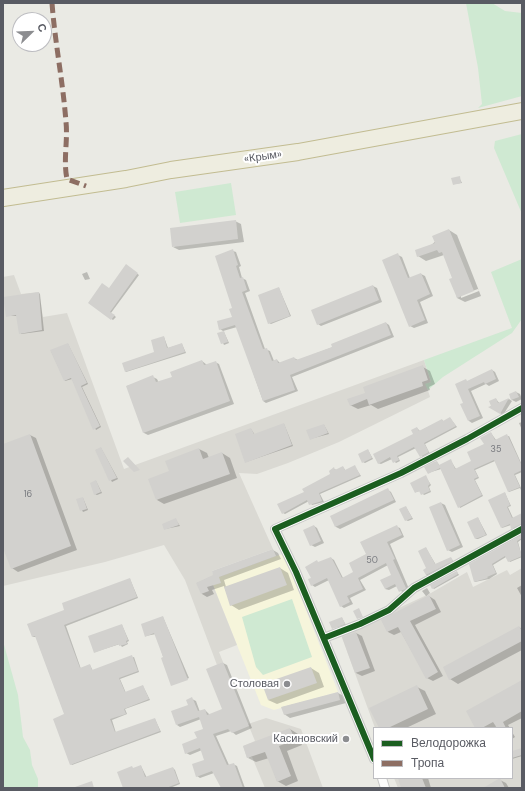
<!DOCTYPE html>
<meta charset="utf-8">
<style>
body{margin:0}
#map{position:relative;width:525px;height:791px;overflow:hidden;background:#eaeae4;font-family:"DM Sans",sans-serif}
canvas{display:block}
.frame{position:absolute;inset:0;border:4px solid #595b63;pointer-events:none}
.legend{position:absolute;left:373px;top:727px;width:140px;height:52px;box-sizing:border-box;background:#fff;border:1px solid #bdbdc1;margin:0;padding:5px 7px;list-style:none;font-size:12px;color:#595b63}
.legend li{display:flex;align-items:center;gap:8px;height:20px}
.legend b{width:20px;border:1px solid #bdbdc1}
.north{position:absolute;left:12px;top:12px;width:40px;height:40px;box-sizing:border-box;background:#fff;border:1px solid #bdbdc1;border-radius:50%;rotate:67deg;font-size:11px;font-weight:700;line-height:16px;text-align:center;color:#595b63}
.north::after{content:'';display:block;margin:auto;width:14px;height:18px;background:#8c8d90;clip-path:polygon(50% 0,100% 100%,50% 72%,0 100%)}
</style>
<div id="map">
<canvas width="525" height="791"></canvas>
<div class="frame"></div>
<ul class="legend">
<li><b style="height:5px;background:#1b5e20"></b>Велодорожка</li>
<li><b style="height:5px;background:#8d6e63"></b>Тропа</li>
</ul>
<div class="north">С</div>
</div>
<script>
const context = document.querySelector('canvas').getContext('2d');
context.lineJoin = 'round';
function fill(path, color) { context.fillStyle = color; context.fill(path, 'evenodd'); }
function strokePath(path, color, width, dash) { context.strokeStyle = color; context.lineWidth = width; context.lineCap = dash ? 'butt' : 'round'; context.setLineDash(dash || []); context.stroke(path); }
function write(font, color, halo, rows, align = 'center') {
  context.font = font + ' "DM Sans",sans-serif'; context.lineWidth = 4; context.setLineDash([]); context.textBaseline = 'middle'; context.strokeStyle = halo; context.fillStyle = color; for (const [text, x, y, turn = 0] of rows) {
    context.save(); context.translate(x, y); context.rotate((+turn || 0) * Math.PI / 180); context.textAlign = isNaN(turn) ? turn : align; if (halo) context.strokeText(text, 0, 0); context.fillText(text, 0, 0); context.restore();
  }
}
const commercial = new Path2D(`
 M 284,554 L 338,692 L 274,710 L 261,705 L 211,580 L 276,556 Z`);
const industrial = new Path2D(`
 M 14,275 L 21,294 L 39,292 L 43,317 L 67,313 L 124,469 L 424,360 L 431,382 L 426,384 L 430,397 L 339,442 L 288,463 L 257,474 L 239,473 L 273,549 L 212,571 L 215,578 L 211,580 L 237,645 L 219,652 L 223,662 L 217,665 L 185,580 L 164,545 L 105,562 L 3,586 L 3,277 Z
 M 522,568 L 522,788 L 398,788 L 394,778 L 512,778 L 512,728 L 375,728 L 341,635 L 431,593 L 467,572 L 473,587 L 507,570 L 510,575 Z
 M 266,718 L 301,729 L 323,788 L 265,788 L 252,757 L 247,758 L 243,746 L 255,741 L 248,724 Z`);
const green = new Path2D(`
 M 466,3 L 492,3 L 505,11 L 522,13 L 522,96 L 478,108 L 482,104 L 478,68 Z
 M 522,134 L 522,214 L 494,148 L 495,141 Z
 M 231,183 L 236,215 L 180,223 L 175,192 Z
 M 522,259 L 522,319 L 512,333 L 443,377 L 428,390 L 425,384 L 431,382 L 424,360 L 512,328 L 491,272 Z
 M 292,599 L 312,657 L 263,675 L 256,667 L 242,617 Z
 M 3,641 L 18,695 L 23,737 L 30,750 L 32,765 L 38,779 L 38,788 L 3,788 Z`);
const shadow = new Path2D(`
 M 459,177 L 462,183 L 454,184 Z
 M 235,221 L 241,224 L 244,242 L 179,250 L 173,247 Z
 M 449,230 L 457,235 L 481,296 L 465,302 L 457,298 L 453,279 L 444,255 L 426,261 L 418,256 ZM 478,289 L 479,291 L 461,298 L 461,295 Z
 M 233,251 L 236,252 L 241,266 L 239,267 L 242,278 L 246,280 L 250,291 L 245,293 L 265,349 L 270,351 L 274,361 L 277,360 L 280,363 L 294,358 L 298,360 L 333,347 L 386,323 L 389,325 L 394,337 L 292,377 L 298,391 L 266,403 L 263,401 L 237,327 L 223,331 L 220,329 L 233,318 Z
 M 398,255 L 402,257 L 410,278 L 421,274 L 425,276 L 433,296 L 420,302 L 428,323 L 414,328 L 410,326 Z
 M 126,266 L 139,275 L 111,313 L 116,317 L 113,320 L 89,303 L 109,289 Z
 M 87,272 L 90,279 L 85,280 L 82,274 Z
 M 373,286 L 377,288 L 382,302 L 321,326 L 318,324 Z
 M 279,288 L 291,316 L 271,324 L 269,323 Z
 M 39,293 L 40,294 L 44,331 L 21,334 L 17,316 L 6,316 Z
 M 224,332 L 229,343 L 224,345 L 219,334 Z
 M 164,337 L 168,348 L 182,344 L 186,353 L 126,372 L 123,364 L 156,353 Z
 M 68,344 L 88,384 L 82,387 L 101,427 L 96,430 L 72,379 L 65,381 L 51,351 Z
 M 202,361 L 207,365 L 215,362 L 219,364 L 234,404 L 148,435 L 144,433 L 127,386 L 153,377 L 157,379 L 159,383 L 173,377 Z
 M 423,367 L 430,371 L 435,384 L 429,387 L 430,390 L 378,409 L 371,405 L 358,409 L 350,405 L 366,394 Z
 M 492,370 L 495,372 L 499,381 L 489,386 L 486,384 L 471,391 L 483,418 L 472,423 L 469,421 L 465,403 L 468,382 Z
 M 516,392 L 520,394 L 522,399 L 516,402 L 512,400 L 510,395 Z
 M 496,399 L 500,404 L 509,399 L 512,401 L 503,415 L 490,407 Z
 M 450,418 L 457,427 L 425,444 L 430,454 L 423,458 L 416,448 L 398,457 L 400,461 L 396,463 L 392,459 L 381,464 L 378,463 L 414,434 L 417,428 L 420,431 L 442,420 L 445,422 Z
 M 522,422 L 522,430 L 519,423 Z
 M 284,424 L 293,446 L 246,462 L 251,429 L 255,435 Z
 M 324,425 L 329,434 L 310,439 Z
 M 491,433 L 496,440 L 509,436 L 522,465 L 522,472 L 515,475 L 521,488 L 522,488 L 522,492 L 520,488 L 509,492 L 495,461 L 475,470 L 479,478 L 475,480 L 483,496 L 460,508 L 441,469 L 428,473 L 437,462 L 440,466 L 451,461 L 456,469 L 472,462 L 485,445 Z
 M 30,435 L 36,438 L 77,550 L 18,572 L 12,568 L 3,545 L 3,445 Z
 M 101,448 L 118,479 L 112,482 L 96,450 Z
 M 199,449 L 207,453 L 209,458 L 222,453 L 230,458 L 237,478 L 164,504 L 157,500 L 170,472 Z
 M 368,450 L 373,459 L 365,463 L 363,462 Z
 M 343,467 L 346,471 L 355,467 L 361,476 L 320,494 L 324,502 L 312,505 L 309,501 L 285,514 L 283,513 L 305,493 L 332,474 L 334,469 L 337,470 Z
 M 426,477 L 431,485 L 429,487 L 431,492 L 424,495 L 420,491 L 416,492 Z
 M 96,481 L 102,493 L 97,495 L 95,494 Z
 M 388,490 L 391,492 L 396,502 L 340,529 L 336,527 L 331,517 Z
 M 505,493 L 511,506 L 508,507 L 513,518 L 522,515 L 522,525 L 514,529 L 511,525 L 502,528 Z
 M 83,498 L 88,510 L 83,512 L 77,500 Z
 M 441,503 L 445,505 L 463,547 L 452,552 L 448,550 Z
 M 406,507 L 413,519 L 408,521 L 406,520 Z
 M 478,518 L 487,535 L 478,539 L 476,539 Z
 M 176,520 L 180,526 L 165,529 Z
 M 314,526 L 317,528 L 324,543 L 315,547 L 311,545 Z
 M 397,527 L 400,528 L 404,537 L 390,544 L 409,589 L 403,593 L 397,586 L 389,590 L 385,589 L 393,575 L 388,565 L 360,580 L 366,590 L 350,598 L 353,604 L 344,608 L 341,606 L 329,580 L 315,587 L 312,585 L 312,578 L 317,562 L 320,563 L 331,558 L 334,560 L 343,578 L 355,572 L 367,554 Z
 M 522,535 L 522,539 L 518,542 L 522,557 L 510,562 L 506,557 L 493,565 L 497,574 L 489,579 L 475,582 L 470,565 Z
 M 426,548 L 436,565 L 451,558 L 454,562 L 428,576 L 426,575 Z
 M 273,550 L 278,553 L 281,559 L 224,580 L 226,587 L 280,568 L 288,573 L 294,590 L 239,610 L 231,605 L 224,586 L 212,590 L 214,594 L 207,597 L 202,594 L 197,583 Z
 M 457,572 L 459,575 L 434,589 L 433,588 Z
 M 130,579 L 138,598 L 66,626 L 81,669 L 90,665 L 93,671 L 134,657 L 139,672 L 120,679 L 126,693 L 143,686 L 150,700 L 125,709 L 127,714 L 112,720 L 116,733 L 155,719 L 161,732 L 72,765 L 71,764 L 65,715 L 36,637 L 33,637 L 28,625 L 66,611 Z
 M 522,585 L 522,597 L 517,588 Z
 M 427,588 L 430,593 L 426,596 L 422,591 Z
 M 429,596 L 435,600 L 441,612 L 415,625 L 443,676 L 433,681 L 427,678 L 401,632 L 394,635 L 388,632 L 383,620 Z
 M 163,617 L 189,678 L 172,685 L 156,634 L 146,636 Z
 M 342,618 L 346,625 L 333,628 Z
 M 122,625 L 129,641 L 127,642 L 128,644 L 122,647 L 120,644 L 95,652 Z
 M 519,627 L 522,629 L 522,650 L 458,684 L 450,679 Z
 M 356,633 L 362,636 L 375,671 L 362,676 L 356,673 L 343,638 Z
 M 223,663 L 227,665 L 252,728 L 236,735 L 231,731 L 216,736 L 229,765 L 233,764 L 237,766 L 245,788 L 222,788 L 214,773 L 200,778 L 197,776 L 205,760 L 202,750 L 190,755 L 186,753 L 205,729 L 201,719 L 180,727 L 177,725 L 192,699 L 196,701 L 200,712 L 205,710 L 210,715 L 223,710 Z
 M 311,668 L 319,673 L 324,687 L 277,704 L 268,700 Z
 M 522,681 L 522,718 L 508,725 L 510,728 L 498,728 L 497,726 L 494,728 L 476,728 Z
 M 417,687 L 425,691 L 436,714 L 406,728 L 380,728 Z
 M 338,693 L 344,696 L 346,703 L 290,718 L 284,714 L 283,707 Z
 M 290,729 L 298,734 L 302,745 L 287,751 L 298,781 L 286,786 L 277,781 L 269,758 L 256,762 L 248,758 Z
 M 512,732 L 515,737 L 512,739 Z
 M 522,749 L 522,756 L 512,759 L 512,752 Z
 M 141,766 L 147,778 L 173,768 L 175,770 L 180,784 L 170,788 L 124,788 L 134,769 Z
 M 399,778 L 428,778 L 431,788 L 402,788 Z
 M 500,780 L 506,783 L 509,788 L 488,788 Z`);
const building = new Path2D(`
 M 460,176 L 461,183 L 453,185 L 451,178 Z
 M 236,220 L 238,239 L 172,247 L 170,228 Z
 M 449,229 L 474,291 L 457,298 L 449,279 L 452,278 L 442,252 L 439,253 L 437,250 L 417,257 L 415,250 L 435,243 L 432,236 Z
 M 233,249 L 238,265 L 236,266 L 240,278 L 243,277 L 247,290 L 242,292 L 263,349 L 267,348 L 272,361 L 277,359 L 278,363 L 294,357 L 296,360 L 332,347 L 331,344 L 386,322 L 391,335 L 290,375 L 295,390 L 263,401 L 235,325 L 219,330 L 217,321 L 232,317 L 229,309 L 232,308 L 215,256 Z
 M 398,253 L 408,278 L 421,273 L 430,294 L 417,300 L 425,320 L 409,327 L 382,260 Z
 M 126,264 L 138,273 L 110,312 L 115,315 L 111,320 L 88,303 L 102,283 L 109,288 Z
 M 373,285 L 379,300 L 317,325 L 311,310 Z
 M 279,287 L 290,316 L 268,324 L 258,295 Z
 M 39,292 L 42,330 L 19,334 L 16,315 L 6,317 L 3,297 Z
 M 224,331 L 228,342 L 221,344 L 217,333 Z
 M 164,336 L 167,348 L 182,343 L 185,352 L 125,372 L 122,363 L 154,352 L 151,340 Z
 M 68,343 L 87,383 L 81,386 L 100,426 L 93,430 L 71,378 L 64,381 L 50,350 Z
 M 202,360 L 204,365 L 216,361 L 230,401 L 143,433 L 126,386 L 153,375 L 156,382 L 172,377 L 170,372 Z
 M 423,365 L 428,380 L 422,382 L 423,386 L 369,405 L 367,399 L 350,406 L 347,399 L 365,393 L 363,387 Z
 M 492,369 L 496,379 L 485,384 L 484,382 L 468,389 L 480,416 L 468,421 L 460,404 L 463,403 L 455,384 L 466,379 L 467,381 Z
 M 516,391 L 519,397 L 511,400 L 509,394 Z
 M 496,398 L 498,403 L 509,398 L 500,414 L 488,407 L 491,406 L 489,401 Z
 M 450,417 L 456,426 L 424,443 L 429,452 L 420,457 L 414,447 L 397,456 L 399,460 L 393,463 L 390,457 L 378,464 L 373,454 L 413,434 L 411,430 L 417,427 L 419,431 L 442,419 L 443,421 Z
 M 284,423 L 292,445 L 245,463 L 235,434 L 251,428 L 254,434 Z
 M 324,424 L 328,433 L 310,440 L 306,430 Z
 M 491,432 L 495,440 L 507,434 L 522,466 L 522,470 L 514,474 L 520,487 L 508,492 L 494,460 L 474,469 L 478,477 L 474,479 L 482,495 L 458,508 L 440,468 L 428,474 L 424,467 L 434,462 L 437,461 L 439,465 L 451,459 L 455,469 L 471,461 L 467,452 L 484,444 L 480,438 Z
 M 30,434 L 71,546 L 11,569 L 3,548 L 3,444 Z
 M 101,447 L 117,478 L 109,481 L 95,450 Z
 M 199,448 L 203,459 L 222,452 L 230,474 L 156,500 L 148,479 L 169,471 L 165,461 Z
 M 368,449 L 372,458 L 362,463 L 358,454 Z
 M 128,457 L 140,470 L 134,472 L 123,461 Z
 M 355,465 L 360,475 L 319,493 L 322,501 L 309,505 L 307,500 L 282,514 L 277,504 L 304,492 L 302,489 L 330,474 L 329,471 L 334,467 L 335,470 L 343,466 L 345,470 Z
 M 426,475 L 430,484 L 428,486 L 430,491 L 421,495 L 419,491 L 415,493 L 410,483 Z
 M 96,480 L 101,492 L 94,495 L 90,483 Z
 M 388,488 L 394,500 L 335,527 L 330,516 Z
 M 505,492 L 510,505 L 507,507 L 512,518 L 522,513 L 522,524 L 511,529 L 510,524 L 501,528 L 488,500 Z
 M 83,497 L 87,509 L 80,511 L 76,499 Z
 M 441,502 L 460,545 L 447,551 L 429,507 Z
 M 406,506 L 412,518 L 405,521 L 399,509 Z
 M 478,517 L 486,535 L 475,539 L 467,522 Z
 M 176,518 L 179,525 L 164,530 L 162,524 Z
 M 314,525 L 321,541 L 310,546 L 303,530 Z
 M 397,525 L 402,535 L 387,542 L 395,559 L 393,560 L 406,588 L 405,589 L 399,592 L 395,584 L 385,589 L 380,580 L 391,575 L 386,563 L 358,578 L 363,589 L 347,596 L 350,602 L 340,607 L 327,578 L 311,586 L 308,579 L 311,578 L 305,567 L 317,560 L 318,562 L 331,557 L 342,578 L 353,572 L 349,563 L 366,554 L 360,542 Z
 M 522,535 L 522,538 L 517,541 L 522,556 L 508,562 L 505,556 L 492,564 L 496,573 L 487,577 L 488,578 L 474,582 L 469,564 Z
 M 426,547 L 435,564 L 451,557 L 453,561 L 426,575 L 423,570 L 426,568 L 418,551 Z
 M 273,549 L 276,556 L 219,577 L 221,583 L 207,587 L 209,591 L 201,594 L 196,583 L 213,575 L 212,571 Z
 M 280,567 L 287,585 L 230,606 L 224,587 Z
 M 457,571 L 458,574 L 432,589 L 430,585 Z
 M 130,578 L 137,597 L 64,625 L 80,668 L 90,664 L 92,670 L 132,655 L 138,671 L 119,678 L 125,692 L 143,685 L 149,699 L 124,709 L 126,714 L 110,719 L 115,732 L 155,718 L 160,731 L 70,765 L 53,719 L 64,714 L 35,636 L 32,637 L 27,624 L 64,610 L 62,603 Z
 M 429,595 L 436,609 L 410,621 L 438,672 L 426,679 L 398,627 L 387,632 L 381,620 Z
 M 359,608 L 363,617 L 357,619 L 353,611 Z
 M 163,616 L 188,680 L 171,686 L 161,658 L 163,657 L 154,633 L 145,637 L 141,624 Z
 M 342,617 L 345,624 L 332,629 L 329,622 Z
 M 122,624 L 128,640 L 126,641 L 127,644 L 119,646 L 119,644 L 94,653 L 88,636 Z
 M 519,626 L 522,631 L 522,641 L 449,680 L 443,667 Z
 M 356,632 L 370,668 L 355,673 L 342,637 Z
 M 223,662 L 249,726 L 232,733 L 228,729 L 213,734 L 227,765 L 234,763 L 243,788 L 221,788 L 212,771 L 196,777 L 192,764 L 204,760 L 200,748 L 185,754 L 182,744 L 197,738 L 194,732 L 203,729 L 199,717 L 176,725 L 171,711 L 188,705 L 186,700 L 192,697 L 198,711 L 205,709 L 207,715 L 222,709 L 206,669 Z
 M 311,667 L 317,683 L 268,700 L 262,684 Z
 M 522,680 L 522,711 L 503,722 L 506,728 L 497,728 L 493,722 L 482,728 L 475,728 L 466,711 Z
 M 417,685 L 428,709 L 388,728 L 379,728 L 369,708 Z
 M 338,692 L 340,700 L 284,715 L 281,707 Z
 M 290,728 L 295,740 L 279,746 L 291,776 L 277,782 L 265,752 L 247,758 L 243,746 Z
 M 522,748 L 522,755 L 512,758 L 512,751 Z
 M 141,765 L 145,777 L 173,767 L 179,783 L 166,788 L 123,788 L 117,772 L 132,766 L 133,768 Z
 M 398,778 L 422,778 L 426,788 L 401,788 Z
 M 500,778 L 505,788 L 483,788 Z
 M 92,781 L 94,788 L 75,788 L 75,787 Z`);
const street = new Path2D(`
 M 324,638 L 360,624 L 389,610 L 414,588 L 522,529
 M 374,759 L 296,572 L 275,529 L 401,473 L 467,439 L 522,408
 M 382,778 L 385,788`);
const highway = new Path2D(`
 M 3,198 L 126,179 L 171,170 L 298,152 L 522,111`);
const quiet = new Path2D(`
 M 52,3 C 55,43 63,82 66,122 C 68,141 63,160 67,179 L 86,186`);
const cycleway = new Path2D(`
 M 324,638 L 360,624 L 389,610 L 414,588 L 522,529
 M 374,759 L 296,572 L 275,529 L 401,473 L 467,439 L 522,408`);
const markers = [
 [287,684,4,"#8c8d90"],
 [346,739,4,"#8c8d90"]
];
const numberNames = [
 ["35",496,450],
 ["16",28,495],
 ["50",372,561]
];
const streetNames = [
 ["«Крым»",263,157,-8]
];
const poiNames = [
 ["Столовая",279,684],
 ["Касиновский",338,739]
];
fill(commercial, '#f6f5db');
fill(industrial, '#dad9d3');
fill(green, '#cfe9d2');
fill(shadow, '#0003');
fill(building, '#d2d1ce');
strokePath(street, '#c7c7c6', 10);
strokePath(highway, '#c2bc91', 18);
strokePath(street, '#fcfcfb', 8);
strokePath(highway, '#eeede0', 16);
strokePath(quiet, '#8d6e63', 5, [10, 5]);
strokePath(cycleway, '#1b5e20', 6);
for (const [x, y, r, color] of markers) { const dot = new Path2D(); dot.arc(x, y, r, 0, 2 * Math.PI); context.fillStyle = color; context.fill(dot); strokePath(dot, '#fff', 1.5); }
write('9px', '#787a7f', null, numberNames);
write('11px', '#595b63', '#fff', streetNames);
write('11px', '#595b63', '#fff', poiNames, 'right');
</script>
